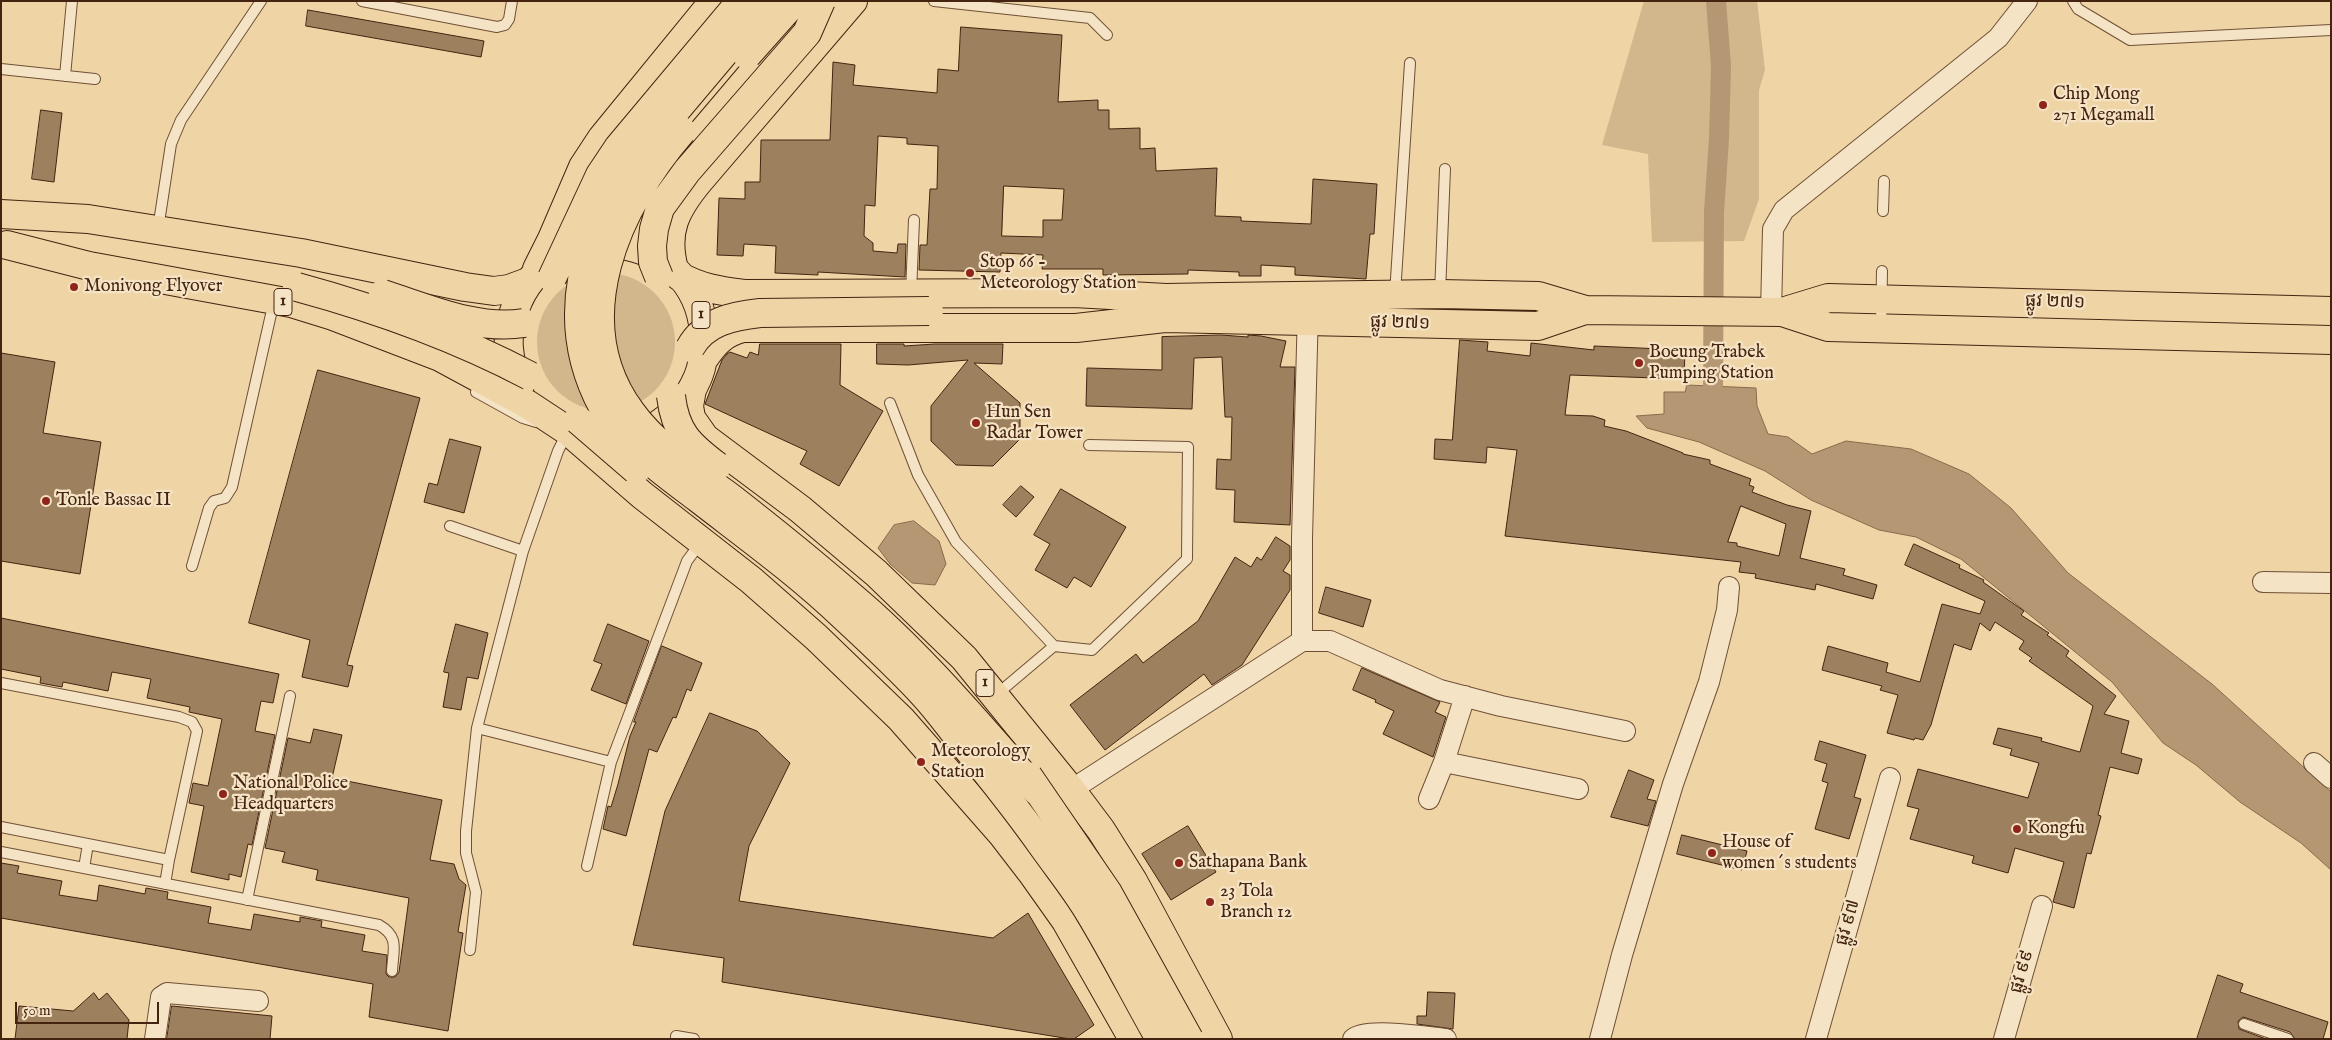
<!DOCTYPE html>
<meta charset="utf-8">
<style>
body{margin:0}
#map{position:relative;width:2332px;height:1040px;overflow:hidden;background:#efd4a6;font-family:"IM FELL English",serif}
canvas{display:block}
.frame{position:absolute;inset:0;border:2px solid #442410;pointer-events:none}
.scale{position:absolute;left:15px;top:1002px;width:144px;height:22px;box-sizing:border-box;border:2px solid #442410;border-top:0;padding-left:6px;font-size:15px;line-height:18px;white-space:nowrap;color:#442410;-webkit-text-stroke:4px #f5e3c5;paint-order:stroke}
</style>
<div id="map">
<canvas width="2332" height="1040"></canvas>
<div class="frame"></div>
<div class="scale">50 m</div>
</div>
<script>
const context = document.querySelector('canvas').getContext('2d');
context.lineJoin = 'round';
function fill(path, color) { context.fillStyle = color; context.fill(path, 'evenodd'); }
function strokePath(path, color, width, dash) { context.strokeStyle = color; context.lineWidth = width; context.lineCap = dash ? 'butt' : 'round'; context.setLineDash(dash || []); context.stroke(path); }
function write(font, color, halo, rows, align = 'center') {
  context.font = font + ' "IM FELL English","Noto Sans Khmer",serif'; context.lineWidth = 4.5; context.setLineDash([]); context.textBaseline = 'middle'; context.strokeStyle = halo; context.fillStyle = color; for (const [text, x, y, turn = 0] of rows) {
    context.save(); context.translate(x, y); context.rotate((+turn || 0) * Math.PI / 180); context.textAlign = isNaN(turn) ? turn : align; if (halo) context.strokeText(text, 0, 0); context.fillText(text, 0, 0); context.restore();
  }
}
const green = new Path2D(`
 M 1644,1 L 1757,1 L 1765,70 L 1759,90 L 1759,199 L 1744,241 L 1652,242 L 1648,154 L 1602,145 Z
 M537 342a69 69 0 1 1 138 0a69 69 0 1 1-138 0Z`);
const water = new Path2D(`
 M 1687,385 L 1756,388 L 1757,406 L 1768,434 L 1788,437 L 1812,454 L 1846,441 L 1911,449 L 1969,474 L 2011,508 L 2068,573 L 2212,684 L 2331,792 L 2331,870 L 2301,843 L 2240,802 L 2196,765 L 2163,743 L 2112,682 L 1961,559 L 1916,537 L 1879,530 L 1811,500 L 1765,471 L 1699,442 L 1647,428 L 1636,416 L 1664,414 L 1664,392 L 1685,392 Z
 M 914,521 L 939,541 L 946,564 L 935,585 L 912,583 L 890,564 L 878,548 L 894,525 Z`);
const canal = new Path2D(`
 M 1713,387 L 1714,212 L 1719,139 L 1721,66 L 1716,1`);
const building = new Path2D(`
 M 308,10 L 484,41 L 481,57 L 306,26 Z
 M 961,27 L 1062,35 L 1058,102 L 1098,100 L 1098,110 L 1109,110 L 1109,129 L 1140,128 L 1140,149 L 1155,148 L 1156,171 L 1217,168 L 1215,216 L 1241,217 L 1241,221 L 1311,224 L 1313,179 L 1377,184 L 1374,234 L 1370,234 L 1366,279 L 1295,275 L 1295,267 L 1261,265 L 1261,276 L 1239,276 L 1239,272 L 1188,270 L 1188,274 L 1103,275 L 1103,269 L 1042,269 L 1043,255 L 1001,253 L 1000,272 L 919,270 L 920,245 L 927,245 L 930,189 L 937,189 L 938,146 L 907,144 L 907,138 L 878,136 L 875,206 L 865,205 L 864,236 L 873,243 L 873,251 L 897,253 L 898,244 L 906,244 L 905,277 L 818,272 L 818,275 L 775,273 L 776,246 L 744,244 L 743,256 L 717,255 L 719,198 L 745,199 L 745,182 L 760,182 L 761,140 L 830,140 L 833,62 L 855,65 L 853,85 L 937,93 L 938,69 L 958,71 ZM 1004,186 L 1064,189 L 1062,220 L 1043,220 L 1043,237 L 1002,236 Z
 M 41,110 L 62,113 L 54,182 L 32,179 Z
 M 1221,335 L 1248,337 L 1248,335 L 1261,336 L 1286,341 L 1280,367 L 1295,367 L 1290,525 L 1234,522 L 1235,490 L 1216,489 L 1217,459 L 1231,460 L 1232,417 L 1225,417 L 1222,357 L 1194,358 L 1192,409 L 1086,406 L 1087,368 L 1162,370 L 1162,337 Z
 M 1460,340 L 1488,342 L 1487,351 L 1530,356 L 1531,343 L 1594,350 L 1594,346 L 1685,350 L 1684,379 L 1570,375 L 1565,415 L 1593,416 L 1605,420 L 1604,426 L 1626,431 L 1683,453 L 1683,454 L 1710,460 L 1710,464 L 1751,479 L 1749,485 L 1754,487 L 1752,492 L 1787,505 L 1811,511 L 1800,558 L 1845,569 L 1843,575 L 1877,585 L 1873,599 L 1816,584 L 1815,590 L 1755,578 L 1756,574 L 1739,572 L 1741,562 L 1505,536 L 1517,450 L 1487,447 L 1486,463 L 1434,459 L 1435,439 L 1452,440 ZM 1741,506 L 1786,524 L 1779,556 L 1737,546 L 1737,543 L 1728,542 Z
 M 760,344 L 841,344 L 840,385 L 883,411 L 839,486 L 800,464 L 807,451 L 705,404 L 722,360 L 727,354 L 730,352 L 747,358 L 750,352 L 758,355 Z
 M 877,344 L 904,344 L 904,346 L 935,344 L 1003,344 L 1002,364 L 974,363 L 1020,403 L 1020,439 L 993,466 L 956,465 L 931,441 L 931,406 L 968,360 L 908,365 L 877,364 Z
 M 1,353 L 55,362 L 43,433 L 101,442 L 80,574 L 1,561 Z
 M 318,370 L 420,398 L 347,665 L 353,666 L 348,687 L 302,677 L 310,640 L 249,623 Z
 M 450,439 L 481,447 L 464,513 L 424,502 L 429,483 L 437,485 Z
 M 1021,486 L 1034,497 L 1016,517 L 1003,505 Z
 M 1061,489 L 1126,527 L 1091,587 L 1074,577 L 1067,588 L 1035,570 L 1050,544 L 1034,535 Z
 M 1276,537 L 1290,546 L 1290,560 L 1283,571 L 1290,575 L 1290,590 L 1242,665 L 1212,685 L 1204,674 L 1105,750 L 1070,705 L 1136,654 L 1143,663 L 1198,621 L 1235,557 L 1251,567 L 1257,557 L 1261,560 Z
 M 1914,544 L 1960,565 L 1959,568 L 1984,580 L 1983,582 L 2024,611 L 2021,615 L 2049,633 L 2047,635 L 2069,651 L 2066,656 L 2116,696 L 2104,714 L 2129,721 L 2121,753 L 2142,759 L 2138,774 L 2110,767 L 2098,815 L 2101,816 L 2091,854 L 2087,853 L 2074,908 L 2053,902 L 2064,862 L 2015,848 L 2008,873 L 1972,863 L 1974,856 L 1910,839 L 1919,809 L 1907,806 L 1918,769 L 2028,798 L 2039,763 L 2010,755 L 2012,749 L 1993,744 L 1998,728 L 2042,738 L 2041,741 L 2080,752 L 2093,706 L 2029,661 L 2032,658 L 2019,649 L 2024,641 L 1995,622 L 1990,631 L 1980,623 L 1971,650 L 1954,644 L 1931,725 L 1923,740 L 1915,738 L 1914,740 L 1887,733 L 1898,695 L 1880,690 L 1882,686 L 1822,670 L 1828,646 L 1888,663 L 1886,672 L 1920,682 L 1942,604 L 1980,614 L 1985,601 L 1905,565 Z
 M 1326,587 L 1371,600 L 1363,627 L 1319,613 Z
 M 1,618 L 279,674 L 273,703 L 261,701 L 255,731 L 275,735 L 252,845 L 248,844 L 241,877 L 229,874 L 229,880 L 191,872 L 204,806 L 189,803 L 193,783 L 208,786 L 222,719 L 189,712 L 190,707 L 147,698 L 151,679 L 112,672 L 108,691 L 63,682 L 62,687 L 40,683 L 41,677 L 1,669 Z
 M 456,624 L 488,633 L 478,679 L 467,677 L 461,710 L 443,707 L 449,673 L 444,672 Z
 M 608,624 L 649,641 L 626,704 L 591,690 L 602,664 L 594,661 Z
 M 662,646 L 702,663 L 691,691 L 687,689 L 676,718 L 673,717 L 657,752 L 649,749 L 626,836 L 603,829 L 608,806 L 611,807 L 618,784 L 630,736 L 636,722 L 634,722 Z
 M 1362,668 L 1440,702 L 1435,712 L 1446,717 L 1433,757 L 1383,734 L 1394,711 L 1375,702 L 1376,700 L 1353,690 Z
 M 710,713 L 757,731 L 790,763 L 749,846 L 739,901 L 993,938 L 1028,913 L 1094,1025 L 1074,1039 L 1070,1039 L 722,982 L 724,958 L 633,945 L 665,811 Z
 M 314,729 L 342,735 L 332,778 L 442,800 L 430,860 L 454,864 L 459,879 L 466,885 L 458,932 L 463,933 L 448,1031 L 369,1017 L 373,984 L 1,918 L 1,863 L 19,866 L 17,873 L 62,881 L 59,895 L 97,901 L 99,885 L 145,894 L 146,888 L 168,892 L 167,899 L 211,907 L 208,923 L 251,930 L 254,914 L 300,922 L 300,917 L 322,921 L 321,927 L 365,935 L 362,951 L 387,955 L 386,974 L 389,977 L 395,977 L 399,972 L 409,898 L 316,880 L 318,870 L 282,862 L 285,852 L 265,848 L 288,738 L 310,743 Z
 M 1820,741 L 1866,755 L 1854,797 L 1861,799 L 1849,839 L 1815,829 L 1828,783 L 1822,781 L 1827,764 L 1815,760 Z
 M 1629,770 L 1654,780 L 1647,799 L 1656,801 L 1648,826 L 1611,817 Z
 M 1188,826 L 1216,872 L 1171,900 L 1142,854 Z
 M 1682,835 L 1747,851 L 1742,870 L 1677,854 Z
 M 2218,975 L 2243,984 L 2240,992 L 2328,1022 L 2323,1039 L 2295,1039 L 2290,1032 L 2243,1017 L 2238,1021 L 2239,1029 L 2266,1039 L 2197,1039 Z
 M 1428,992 L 1455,993 L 1453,1029 L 1417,1024 L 1417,1016 L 1426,1016 Z
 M 94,993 L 99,1000 L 107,993 L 129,1020 L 127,1039 L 15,1039 L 19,1006 L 73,1011 Z
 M 172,1006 L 272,1016 L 270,1039 L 167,1039 Z`);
const service = new Path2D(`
 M 362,1 L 497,27 L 505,25 L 509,19 L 512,1
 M 934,1 L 1090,18 L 1107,35
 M 2073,1 L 2078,9 L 2130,40 L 2331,30
 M 1,69 L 95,79
 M 65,76 L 72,1
 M 1883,211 L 1884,181
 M 158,229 L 171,144 L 181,120 L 261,1
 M 911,293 L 914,220
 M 1440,293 L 1445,169
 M 1395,294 L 1410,63
 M 1881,328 L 1882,271
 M 476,392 L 523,418 L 536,422
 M 890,403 L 918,475 L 956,542 L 1054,646 L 996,695
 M 450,526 L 523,551
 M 192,566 L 209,508 L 214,501 L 225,498 L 232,487 L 274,301
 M 1054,646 L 1092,650 L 1187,559 L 1188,447 L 1089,445
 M 1,683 L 179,717 L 192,722 L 197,731 L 169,860 L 1,827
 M 477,728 L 611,762
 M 1,852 L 379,925 C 400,937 393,950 392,971
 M 587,866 L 611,762 L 687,561 L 701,542
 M 84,868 L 88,844
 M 165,884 L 169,860
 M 247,900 L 290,696
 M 470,950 L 476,892 L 466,853 L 466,831 L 477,728 L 523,551 L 558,451 L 567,433
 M 2244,1024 L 2288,1039
 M 676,1039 L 676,1036 L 694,1039`);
const minor = new Path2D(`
 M 1771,312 L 1773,229 L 1784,210 L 1998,38 L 2027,1
 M 2263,582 L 2331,583
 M 1302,641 L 1330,641 L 1440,690 L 1501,706 L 1625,731
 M 1444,762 L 1578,789
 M 2314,763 L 2331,778
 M 1071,790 L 1302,641 L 1302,538 L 1308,308
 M 1429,799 L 1444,762 L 1465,696
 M 155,1039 L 161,997 L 167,993 L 258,1001
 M 1353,1039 C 1364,1027 1428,1037 1446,1039
 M 1600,1039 L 1622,955 L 1673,784 L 1709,682 L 1727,610 L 1729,587
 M 1816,1039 L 1890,778
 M 2004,1039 L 2042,906`);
const primary = new Path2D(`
 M 1222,297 L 1440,294 L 1538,296 L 1585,310 L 1782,312 L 1828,327 L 2331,340
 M 1782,312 L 1828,298 L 2331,311
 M 1213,319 L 1538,326 L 1585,310`);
const trunk = new Path2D(`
 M 1,214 L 88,219 L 301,253 L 465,287 L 494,291 L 509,289 L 528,282
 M 7,245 L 89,266 L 291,303 L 333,316 L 440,357 L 527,404 L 568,431 L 642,495 L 751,580 L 816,637 L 901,719 L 1002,834 L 1032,873 L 1066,921 L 1133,1039
 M 642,250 L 638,237 L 637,225 L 641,213 L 662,180 L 795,23 L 819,1
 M 537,269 L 552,239 L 583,167 L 602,138 L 714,1
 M 674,269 C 664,232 675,210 699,181 L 853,1
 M 679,276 C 700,288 720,291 744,294 L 1074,293 L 1166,298 L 1222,297
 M 703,360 C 714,343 723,333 743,328 L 1076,328 L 1165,318 L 1213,319
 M 520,385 C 507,362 505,333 515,309 C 550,211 695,228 704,332 C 705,348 704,362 698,377 C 686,407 657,433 625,437
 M 692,389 L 689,406 L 691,418 L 705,438 L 800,509 L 876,573 L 964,658 L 1071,790 L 1101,830 L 1133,881 L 1218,1039`);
const trunkBridge = new Path2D(`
 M 768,1 L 634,160 C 583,236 557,322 603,407 C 625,446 665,473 699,499 C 748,537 798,573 843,616 C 870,641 898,667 923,694 C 937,709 949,726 962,742 C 990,776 1018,811 1044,848 C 1059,869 1076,890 1089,912 C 1114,953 1136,997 1160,1039
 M 747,55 L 795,1
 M 682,131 C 617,206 564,321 631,412 C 656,447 696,472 730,497 C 771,529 812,562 851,596 C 920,654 978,724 1037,791
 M 659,277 L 653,262 L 652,246 L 654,229 L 660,208 L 687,171 L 807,33 L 821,1
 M 552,278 L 600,175 L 618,148 L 741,1
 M 297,287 C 378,309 456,337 530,376
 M 383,294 C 427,308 478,331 524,323
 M 690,348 C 704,322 732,316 760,313 L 929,311
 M 671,396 C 675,432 689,445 717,466
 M 578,420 L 636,470
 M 1028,776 L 1108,893 L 1189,1039`);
const markers = [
 [2043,105,5,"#8f2418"],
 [970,273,5,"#8f2418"],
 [74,287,5,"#8f2418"],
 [1639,363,5,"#8f2418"],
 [976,423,5,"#8f2418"],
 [46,501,5,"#8f2418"],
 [921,762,5,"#8f2418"],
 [223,794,5,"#8f2418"],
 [2017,829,5,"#8f2418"],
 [1712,853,5,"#8f2418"],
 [1179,863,5,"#8f2418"],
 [1210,902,5,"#8f2418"]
];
const shields = [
 [283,302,18],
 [701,315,18],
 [985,683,18]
];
const shieldNames = [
 ["1",283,302],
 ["1",701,315],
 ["1",985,683]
];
const poiNames = [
 ["Chip Mong",2053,95],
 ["271 Megamall",2053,116],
 ["Stop 66 -",980,263],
 ["Meteorology Station",980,284],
 ["Monivong Flyover",84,287],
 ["Boeung Trabek",1649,353],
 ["Pumping Station",1649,374],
 ["Hun Sen",986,413],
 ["Radar Tower",986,434],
 ["Tonle Bassac II",56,501],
 ["Meteorology",931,752],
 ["Station",931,773],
 ["National Police",233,784],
 ["Headquarters",233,805],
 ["Kongfu",2027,829],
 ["House of",1722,843],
 ["women´s students",1722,864],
 ["Sathapana Bank",1189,863],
 ["23 Tola",1220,892],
 ["Branch 12",1220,913]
];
const streetNames = [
 ["ផ្លូវ ២៧១",2055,303,2],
 ["ផ្លូវ ២៧១",1400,324,2],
 ["ផ្លូវ ៩៧",1849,923,-74],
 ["ផ្លូវ ៩៩",2023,972,-74]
];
fill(green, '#d2b68c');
fill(water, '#b59873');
strokePath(water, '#886a4b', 1);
strokePath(canal, '#b59873', 20);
fill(building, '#9d805e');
strokePath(building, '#442410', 1);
strokePath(service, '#6f5036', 12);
strokePath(minor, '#6f5036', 22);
strokePath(primary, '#442410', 30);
strokePath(trunk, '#442410', 30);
strokePath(service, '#f5e3c5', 10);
strokePath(minor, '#f5e3c5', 20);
strokePath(primary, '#efd4a6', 28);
strokePath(trunk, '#efd4a6', 28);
strokePath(trunkBridge, '#442410', 30, []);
strokePath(trunkBridge, '#efd4a6', 28);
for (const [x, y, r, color] of markers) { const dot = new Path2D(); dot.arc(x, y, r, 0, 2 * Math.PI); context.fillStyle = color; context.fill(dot); strokePath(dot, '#f5e3c5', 2); }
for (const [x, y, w] of shields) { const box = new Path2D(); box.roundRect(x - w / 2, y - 13.5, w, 27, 4); context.fillStyle = '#f5e3c5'; context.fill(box); strokePath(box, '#442410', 1); }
write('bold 16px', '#442410', null, shieldNames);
write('18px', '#442410', '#f5e3c5', poiNames, 'left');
write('18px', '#442410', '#f5e3c5', streetNames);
</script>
